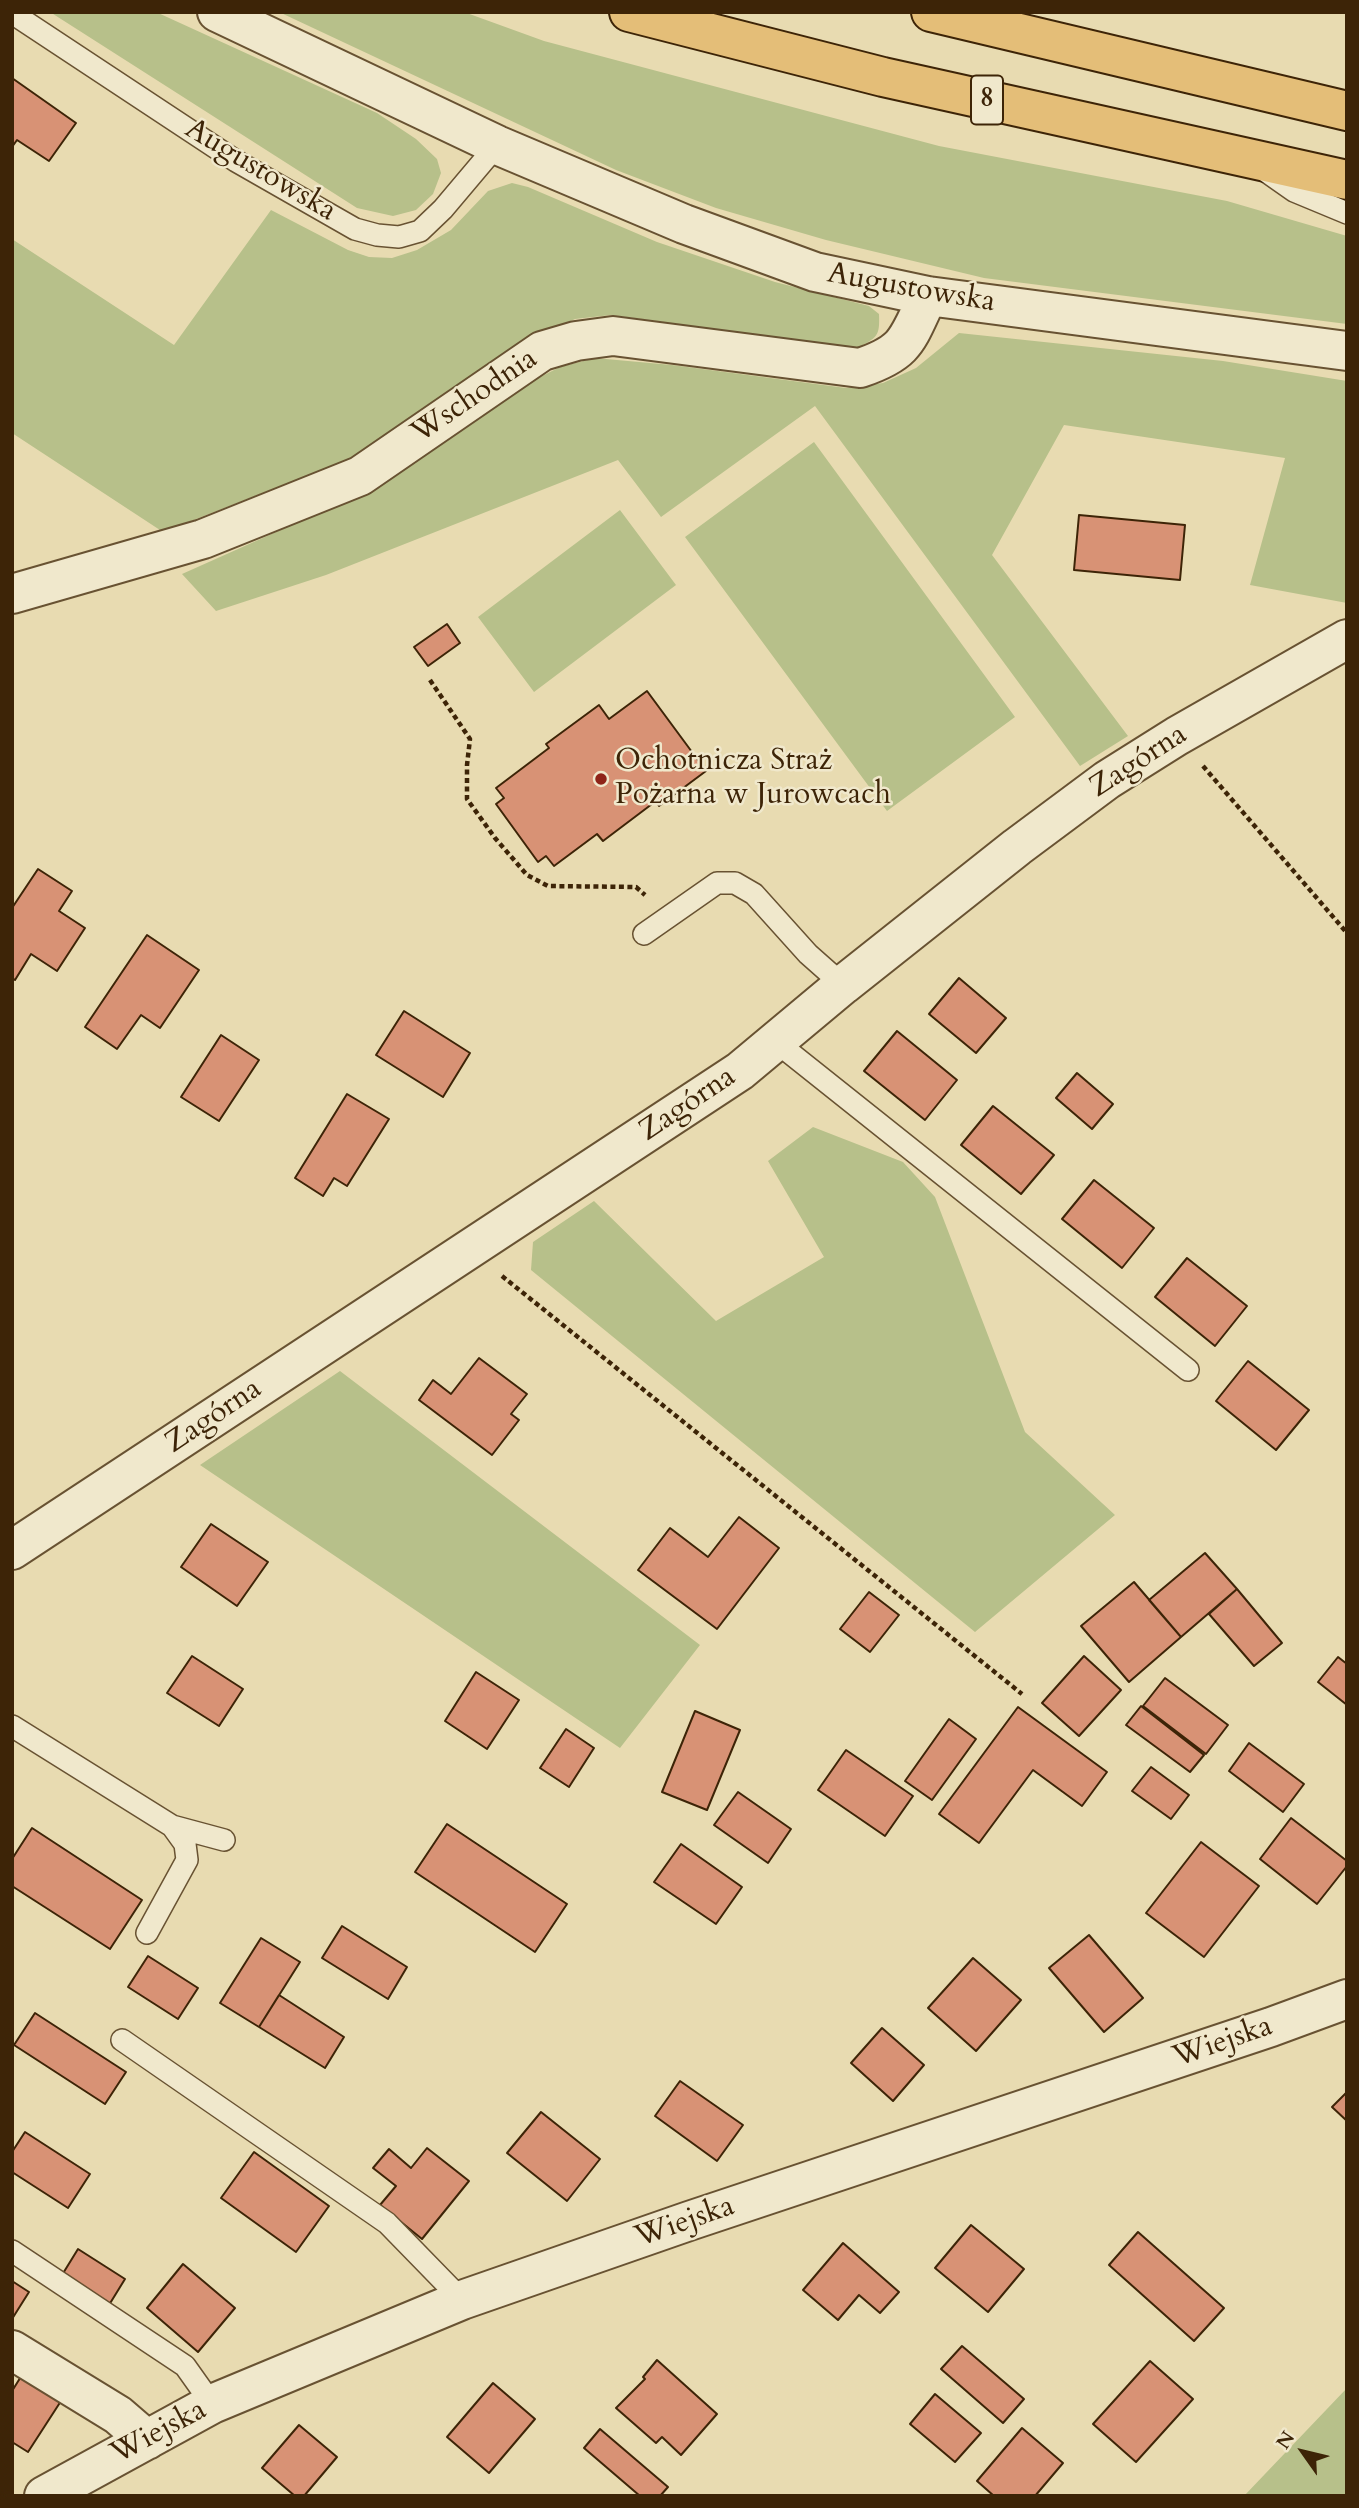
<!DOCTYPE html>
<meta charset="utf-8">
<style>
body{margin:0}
#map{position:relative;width:1359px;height:2508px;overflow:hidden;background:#e8dbb1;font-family:Cardo,serif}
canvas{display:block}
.frame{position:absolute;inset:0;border:14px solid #3d2407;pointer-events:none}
.north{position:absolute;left:1268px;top:2417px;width:70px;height:70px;-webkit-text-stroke:5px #f0e8cc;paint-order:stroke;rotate:304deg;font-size:19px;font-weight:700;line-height:28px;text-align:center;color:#3d2407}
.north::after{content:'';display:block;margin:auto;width:24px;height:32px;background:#3d2407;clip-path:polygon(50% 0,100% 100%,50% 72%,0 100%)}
</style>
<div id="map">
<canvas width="1359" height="2508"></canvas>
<div class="frame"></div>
<div class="north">N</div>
</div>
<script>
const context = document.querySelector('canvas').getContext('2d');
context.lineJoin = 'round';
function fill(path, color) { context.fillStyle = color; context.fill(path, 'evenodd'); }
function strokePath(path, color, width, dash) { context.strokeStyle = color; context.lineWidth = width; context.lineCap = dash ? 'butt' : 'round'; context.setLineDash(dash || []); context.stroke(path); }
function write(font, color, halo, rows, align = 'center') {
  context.font = font + ' Cardo,serif'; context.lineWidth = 5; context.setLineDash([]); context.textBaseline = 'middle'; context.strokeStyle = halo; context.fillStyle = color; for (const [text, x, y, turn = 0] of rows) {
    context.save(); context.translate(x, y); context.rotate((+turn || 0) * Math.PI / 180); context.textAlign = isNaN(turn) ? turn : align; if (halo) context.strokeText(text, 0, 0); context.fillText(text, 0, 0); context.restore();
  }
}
const green = new Path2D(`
 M 50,12 L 156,12 L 377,113 L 416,139 L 437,159 L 441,173 L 433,194 L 416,210 L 393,216 L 357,208 Z
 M 279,12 L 464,12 L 544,41 L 939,146 L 1227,201 L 1347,236 L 1347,324 L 984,278 L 826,240 L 716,208 L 616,170 Z
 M 512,183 L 528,187 L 657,242 L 775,282 L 869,306 L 879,314 C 880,337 877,337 858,348 L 611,315 L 575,319 L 519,346 L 357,456 L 163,532 L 12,433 L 12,239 L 174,345 L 271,210 L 348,250 L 369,257 L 392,258 L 417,250 L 451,230 L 488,191 Z
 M 959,333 L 1223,361 L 1347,381 L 1347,603 L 1250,585 L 1285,458 L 1064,425 L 992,555 L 1128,736 L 1080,766 L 815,406 L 661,517 L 618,460 L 326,575 L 216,611 L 182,574 L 368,491 L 532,381 L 560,367 L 595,358 L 672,365 L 846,388 L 883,383 L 916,368 Z
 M 814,442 L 1015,717 L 887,811 L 685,537 Z
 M 620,510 L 676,585 L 534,692 L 478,617 Z
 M 813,1127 L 903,1162 L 935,1197 L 1025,1432 L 1115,1515 L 975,1632 L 531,1270 L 533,1242 L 594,1201 L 716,1321 L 824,1257 L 768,1161 Z
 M 340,1371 L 700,1645 L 620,1748 L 200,1465 Z
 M 1347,2388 L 1347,2496 L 1244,2496 Z`);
const building = new Path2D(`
 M 12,78 L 76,123 L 49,161 L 17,140 L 12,147 Z
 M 1079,515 L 1185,525 L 1180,580 L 1074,570 Z
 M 447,624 L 460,643 L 428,666 L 414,647 Z
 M 647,691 L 706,771 L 659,806 L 656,801 L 603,841 L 597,834 L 554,866 L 546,856 L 538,862 L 496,804 L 504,798 L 496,788 L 549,748 L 546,744 L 599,705 L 609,719 Z
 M 38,869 L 72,891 L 59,911 L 85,928 L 57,971 L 31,954 L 15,980 L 12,978 L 12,908 Z
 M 147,935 L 199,970 L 160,1028 L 141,1015 L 117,1049 L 85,1027 Z
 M 959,978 L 1006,1018 L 976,1053 L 929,1014 Z
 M 404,1011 L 470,1053 L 443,1097 L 376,1055 Z
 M 897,1031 L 957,1080 L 925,1120 L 864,1071 Z
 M 221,1035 L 259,1060 L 219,1121 L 181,1097 Z
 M 1077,1073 L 1113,1104 L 1092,1129 L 1056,1098 Z
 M 347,1094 L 389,1119 L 347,1186 L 334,1178 L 323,1196 L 295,1178 Z
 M 993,1106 L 1054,1155 L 1021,1194 L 961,1145 Z
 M 1094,1180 L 1154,1228 L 1122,1268 L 1062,1219 Z
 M 1187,1258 L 1247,1306 L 1215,1346 L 1155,1297 Z
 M 479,1358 L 527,1394 L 511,1414 L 519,1420 L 492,1455 L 419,1400 L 433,1380 L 451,1394 Z
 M 1248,1361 L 1309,1410 L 1276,1450 L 1216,1401 Z
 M 739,1517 L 779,1548 L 717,1629 L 638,1570 L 670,1528 L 708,1557 Z
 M 211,1524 L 268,1562 L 237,1606 L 181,1567 Z
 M 1205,1553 L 1237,1589 L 1181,1637 L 1149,1600 Z
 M 1134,1582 L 1181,1637 L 1129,1682 L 1081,1626 Z
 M 1237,1589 L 1282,1643 L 1254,1666 L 1209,1614 Z
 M 869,1592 L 899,1615 L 870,1652 L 840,1629 Z
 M 192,1656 L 243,1689 L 219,1726 L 167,1693 Z
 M 1084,1656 L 1121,1690 L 1079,1736 L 1042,1703 Z
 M 1338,1657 L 1347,1664 L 1347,1705 L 1318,1682 Z
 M 476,1672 L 519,1700 L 487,1749 L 445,1721 Z
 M 1165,1678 L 1228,1725 L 1206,1754 L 1143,1706 Z
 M 1141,1706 L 1204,1755 L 1190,1772 L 1126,1725 Z
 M 1018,1707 L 1107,1772 L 1082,1806 L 1033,1770 L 979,1843 L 939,1814 Z
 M 695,1711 L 740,1730 L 707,1810 L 662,1792 Z
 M 949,1719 L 976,1739 L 932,1800 L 905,1781 Z
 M 566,1729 L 594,1748 L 569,1787 L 540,1768 Z
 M 1249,1743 L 1304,1784 L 1283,1812 L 1229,1771 Z
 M 846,1750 L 913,1796 L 885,1836 L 818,1790 Z
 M 1151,1767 L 1189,1795 L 1171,1819 L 1132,1791 Z
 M 738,1792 L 791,1829 L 768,1863 L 714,1825 Z
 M 1291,1818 L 1347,1861 L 1347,1866 L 1317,1904 L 1260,1859 Z
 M 447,1824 L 567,1904 L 535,1952 L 415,1872 Z
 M 32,1828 L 142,1900 L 110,1949 L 12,1886 L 12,1859 Z
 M 1201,1842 L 1259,1886 L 1204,1957 L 1146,1913 Z
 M 681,1844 L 742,1887 L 716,1924 L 654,1882 Z
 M 342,1926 L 407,1967 L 388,1999 L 322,1958 Z
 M 1089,1935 L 1143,1998 L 1104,2032 L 1049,1968 Z
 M 261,1938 L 300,1962 L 259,2027 L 220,2003 Z
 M 148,1956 L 198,1988 L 178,2019 L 128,1987 Z
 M 973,1958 L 1021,2000 L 976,2051 L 928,2008 Z
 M 279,1995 L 344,2037 L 325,2068 L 259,2027 Z
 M 35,2013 L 126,2072 L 105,2104 L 14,2045 Z
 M 882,2028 L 924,2065 L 893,2101 L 851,2063 Z
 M 680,2081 L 743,2125 L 717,2161 L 655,2116 Z
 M 1347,2092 L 1347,2121 L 1332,2107 Z
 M 541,2112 L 600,2159 L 567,2201 L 507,2153 Z
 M 25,2132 L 90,2174 L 68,2208 L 12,2172 L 12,2152 Z
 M 427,2148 L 469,2181 L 422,2239 L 380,2205 L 396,2186 L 373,2168 L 389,2149 L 411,2168 Z
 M 254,2152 L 329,2206 L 296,2252 L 221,2198 Z
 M 971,2225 L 1024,2269 L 988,2312 L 935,2268 Z
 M 1138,2232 L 1224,2308 L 1194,2341 L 1109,2265 Z
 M 843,2243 L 899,2292 L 880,2313 L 859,2295 L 838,2320 L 803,2290 Z
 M 78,2249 L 125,2279 L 109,2305 L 62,2275 Z
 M 183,2264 L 235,2308 L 198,2352 L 147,2308 Z
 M 12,2281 L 29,2292 L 12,2319 Z
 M 962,2346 L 1024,2399 L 1003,2423 L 941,2369 Z
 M 657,2360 L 717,2414 L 681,2455 L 662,2437 L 656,2443 L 616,2408 L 645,2379 L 643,2377 Z
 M 1150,2361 L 1193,2399 L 1136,2462 L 1093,2424 Z
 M 22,2375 L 61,2401 L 28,2452 L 12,2442 L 12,2391 Z
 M 493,2383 L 535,2419 L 489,2473 L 447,2437 Z
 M 935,2394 L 981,2433 L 955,2462 L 910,2424 Z
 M 299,2425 L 337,2457 L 304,2496 L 295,2496 L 262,2468 Z
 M 1022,2428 L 1063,2463 L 1035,2496 L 994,2496 L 977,2481 Z
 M 600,2429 L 668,2487 L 660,2496 L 640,2496 L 584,2448 Z`);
const path = new Path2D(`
 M 430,680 L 470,739 L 467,765 L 467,799 L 495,838 L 527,875 L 548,886 L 636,887 L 645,895
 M 1203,766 L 1347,933
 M 502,1276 L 1022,1694`);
const service = new Path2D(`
 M 12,13 L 236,161 L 355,229 L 377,235 L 399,237 L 420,231 L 443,209 L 497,145
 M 1264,170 L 1294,191 L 1347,213
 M 644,934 L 717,883 L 735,883 L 754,894 L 808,954 L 843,985
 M 775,1041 L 1188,1370
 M 12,1726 L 172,1826 L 185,1844 L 187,1860 L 147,1933
 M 172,1826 L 224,1840
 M 122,2040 L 387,2223 L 462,2300
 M 12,2251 L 185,2366 L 212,2404`);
const minor = new Path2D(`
 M 217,12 L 497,145 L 684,224 L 815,272 L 928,296 L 1347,351
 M 12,594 L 203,539 L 360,476 L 542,351 L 576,341 L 613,336 L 860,368 C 908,352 907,339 928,296
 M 12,1550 L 740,1071 L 843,985 L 1017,847 L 1107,780 L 1177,736 L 1347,639
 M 12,2350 L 118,2415 L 147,2440
 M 44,2496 L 212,2404 L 462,2300 L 689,2221 L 1271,2027 L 1347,1999`);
const trunk = new Path2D(`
 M 629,12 L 883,77 L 1347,180
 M 931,12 L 1347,111`);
const markers = [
 [601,779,7,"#8f2418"]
];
const shields = [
 [987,100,32]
];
const shieldNames = [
 ["8",987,100]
];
const streetNames = [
 ["Augustowska",260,171,31],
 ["Augustowska",911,289,10],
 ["Wschodnia",475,397,-34],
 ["Zagórna",1139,762,-33],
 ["Zagórna",688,1105,-34],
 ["Zagórna",214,1417,-34],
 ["Wiejska",1223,2043,-19],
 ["Wiejska",685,2223,-19],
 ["Wiejska",159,2433,-28]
];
const poiNames = [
 ["Ochotnicza Straż",615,762],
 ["Pożarna w Jurowcach",615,796]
];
fill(green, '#b7c08a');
fill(building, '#d89275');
strokePath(building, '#3d2407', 2);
strokePath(service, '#685232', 24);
strokePath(minor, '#685232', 42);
strokePath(trunk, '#3d2407', 42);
strokePath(path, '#3d2407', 4.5, [5, 3.5]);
strokePath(service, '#f0e8cc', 21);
strokePath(minor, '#f0e8cc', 38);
strokePath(trunk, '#e4be78', 38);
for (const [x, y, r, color] of markers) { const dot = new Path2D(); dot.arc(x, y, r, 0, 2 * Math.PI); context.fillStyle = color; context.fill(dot); strokePath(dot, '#f0e8cc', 2.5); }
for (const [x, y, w] of shields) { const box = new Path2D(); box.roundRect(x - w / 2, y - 24.5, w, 49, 5); context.fillStyle = '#f0e8cc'; context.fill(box); strokePath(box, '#3d2407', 2); }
write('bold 28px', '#3d2407', null, shieldNames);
write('30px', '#3d2407', '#f0e8cc', streetNames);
write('30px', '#3d2407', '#f0e8cc', poiNames, 'left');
</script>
